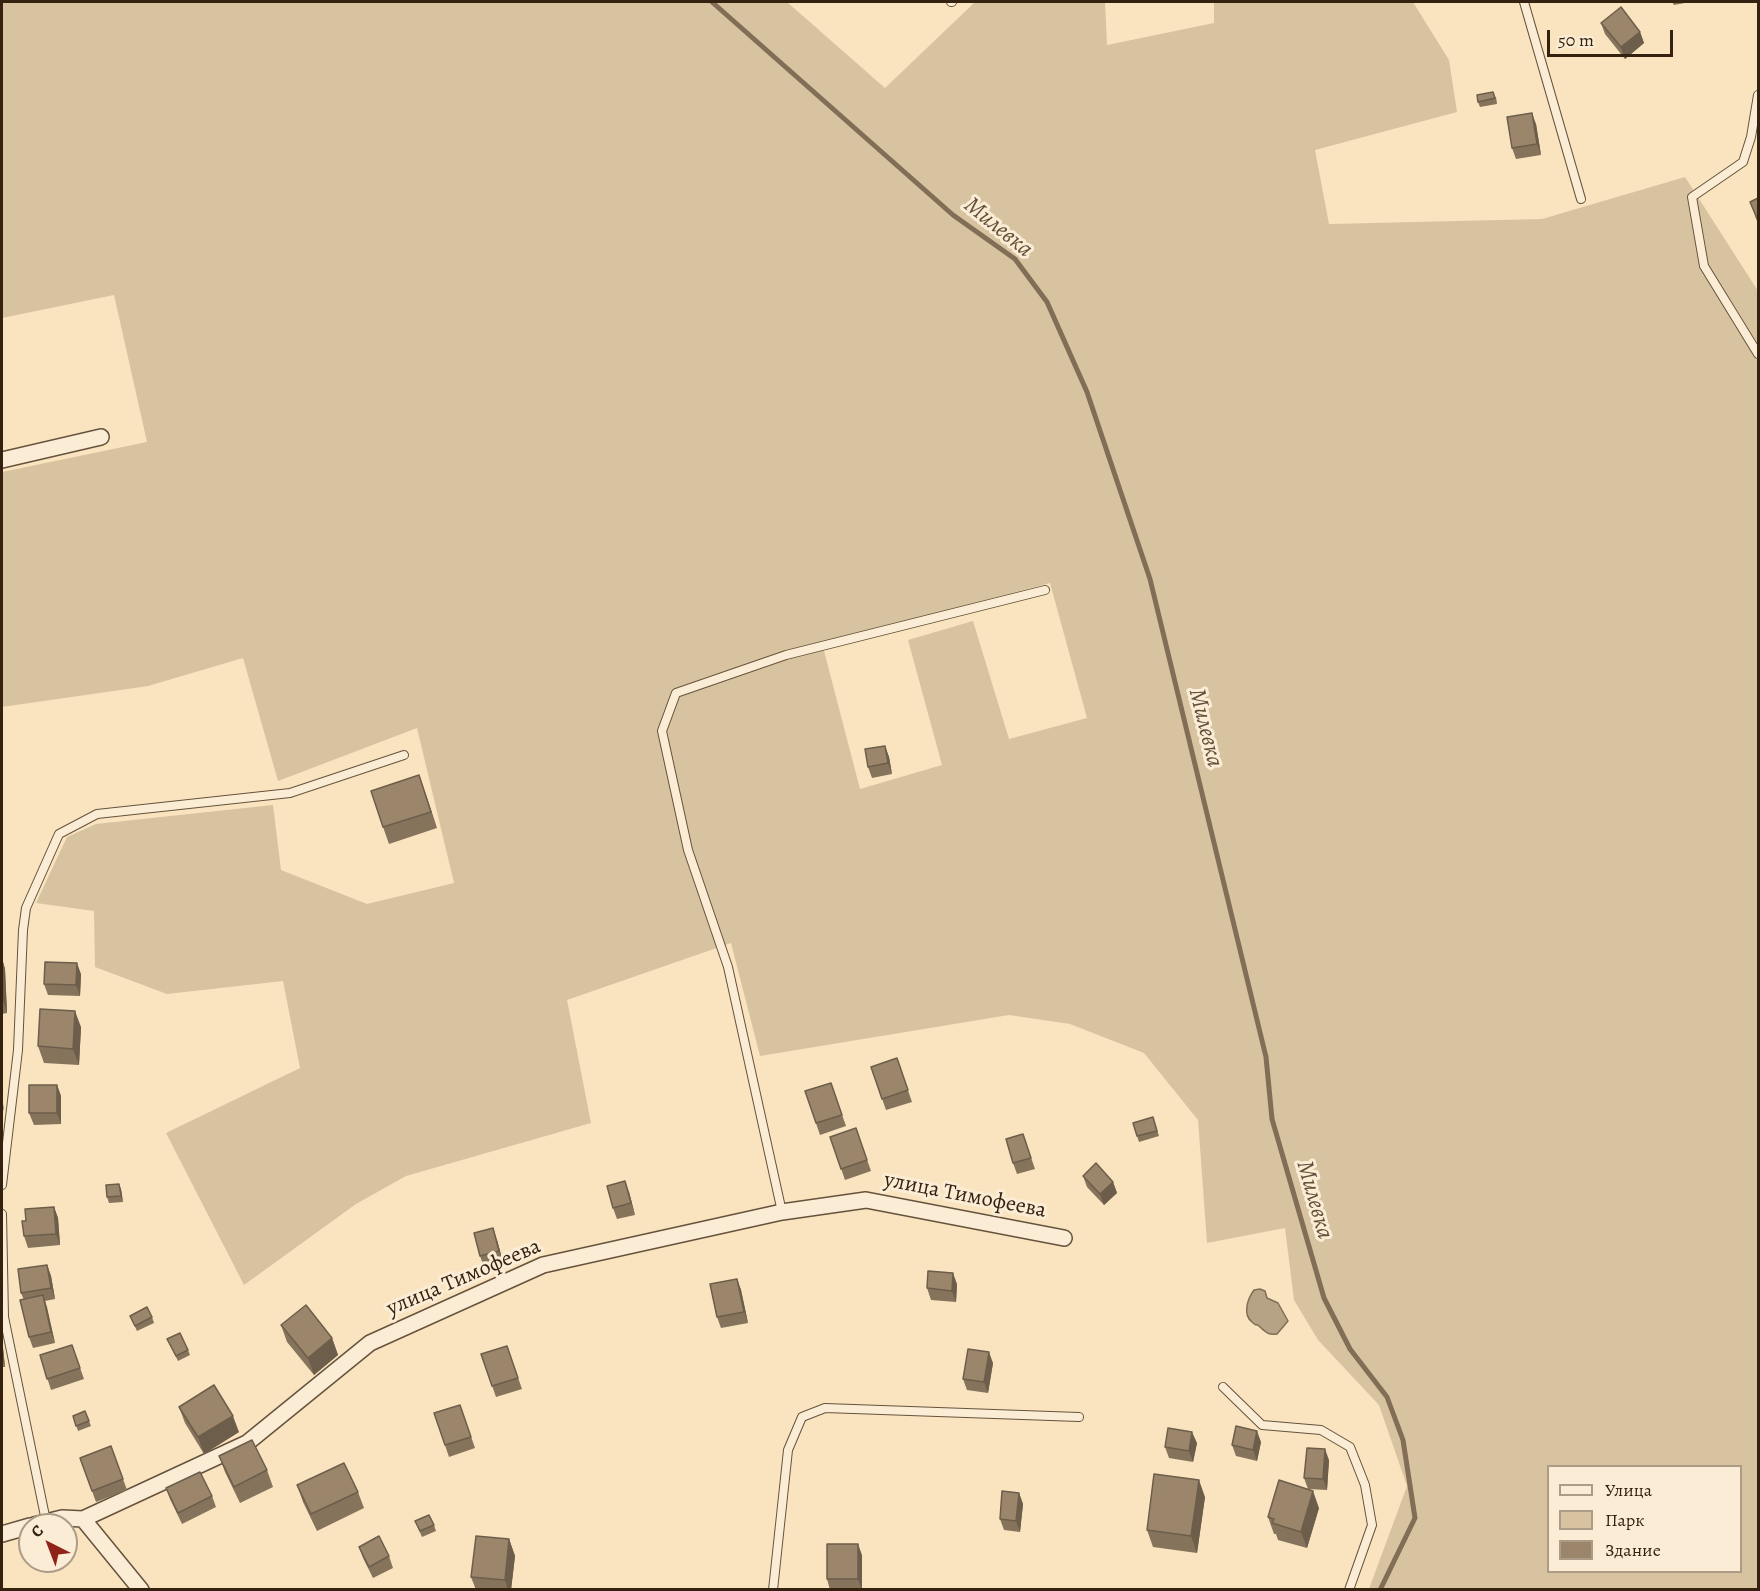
<!DOCTYPE html>
<meta charset="utf-8">
<style>
body{margin:0}
#map{position:relative;width:1760px;height:1591px;overflow:hidden;background:#f9e4bf;font-family:Alegreya,serif}
canvas{display:block}
.frame{position:absolute;inset:0;border:3px solid #352110;pointer-events:none}
.legend{position:absolute;left:1547px;top:1465px;width:195px;height:108px;box-sizing:border-box;background:#fbedd5;border:2px solid #ac9b86;margin:0;padding:8px 10px;list-style:none;font-size:18px;color:#352110}
.legend li{display:flex;align-items:center;gap:12px;height:30px}
.legend b{width:30px;border:2px solid #ac9b86}
.north{position:absolute;left:18px;top:1513px;width:60px;height:60px;box-sizing:border-box;background:#fbedd5;border:2px solid #ac9b86;border-radius:50%;rotate:318deg;font-size:16px;font-weight:700;line-height:24px;text-align:center;color:#352110}
.north::after{content:'';display:block;margin:auto;width:21px;height:27px;background:#8f2418;clip-path:polygon(50% 0,100% 100%,50% 72%,0 100%)}
.scale{position:absolute;left:1547px;top:30px;width:126px;height:27px;box-sizing:border-box;border:3px solid #352110;border-top:0;padding-left:8px;font-size:18px;line-height:21px;white-space:nowrap;color:#352110;-webkit-text-stroke:4px #fbedd5;paint-order:stroke}
</style>
<div id="map">
<canvas width="1760" height="1591"></canvas>
<div class="frame"></div>
<ul class="legend">
<li><b style="height:8px;background:#fbedd5"></b>Улица</li>
<li><b style="height:16px;background:#d8c3a1"></b>Парк</li>
<li><b style="height:16px;background:#9b866b"></b>Здание</li>
</ul>
<div class="north">С</div>
<div class="scale">50 m</div>
</div>
<script>
const context = document.querySelector('canvas').getContext('2d');
context.lineJoin = 'round';
function fill(path, color) { context.fillStyle = color; context.fill(path, 'evenodd'); }
function strokePath(path, color, width, dash) { context.strokeStyle = color; context.lineWidth = width; context.lineCap = dash ? 'butt' : 'round'; context.setLineDash(dash || []); context.stroke(path); }
function write(font, color, halo, rows, align = 'center') {
  context.font = font + ' Alegreya,serif'; context.lineWidth = 6; context.setLineDash([]); context.textBaseline = 'middle'; context.strokeStyle = halo; context.fillStyle = color; for (const [text, x, y, turn = 0] of rows) {
    context.save(); context.translate(x, y); context.rotate((+turn || 0) * Math.PI / 180); context.textAlign = isNaN(turn) ? turn : align; if (halo) context.strokeText(text, 0, 0); context.fillText(text, 0, 0); context.restore();
  }
}
const green = new Path2D(`
 M 2,2 L 787,2 L 885,88 L 975,2 L 1105,2 L 1107,45 L 1214,23 L 1214,2 L 1413,2 L 1449,60 L 1457,112 L 1315,150 L 1329,224 L 1542,219 L 1685,177 L 1758,291 L 1758,1589 L 1369,1589 L 1407,1486 L 1379,1405 L 1318,1340 L 1294,1300 L 1285,1228 L 1207,1243 L 1198,1120 L 1144,1053 L 1070,1024 L 1009,1015 L 760,1056 L 731,943 L 567,1000 L 591,1123 L 406,1176 L 356,1204 L 244,1285 L 166,1133 L 300,1068 L 283,981 L 167,994 L 95,967 L 94,911 L 36,903 L 67,837 L 96,824 L 273,805 L 281,870 L 367,904 L 454,883 L 417,728 L 278,781 L 243,658 L 148,686 L 2,707 L 2,472 L 147,442 L 114,295 L 2,318 ZM 1050,583 L 1087,718 L 1009,739 L 973,621 L 908,640 L 942,765 L 860,789 L 822,643 ZM 1548,1466 L 1740,1466 L 1740,1572 L 1548,1572 Z`);
const water = new Path2D(`
 M 1260,1289 L 1265,1291 L 1267,1298 L 1278,1303 L 1288,1321 L 1277,1334 C 1268,1335 1267,1333 1260,1327 C 1255,1322 1258,1328 1252,1322 C 1242,1314 1248,1298 1254,1290 Z`);
const stream = new Path2D(`
 M 712,2 L 953,215 L 1015,259 L 1047,302 L 1087,392 L 1150,579 L 1266,1057 L 1272,1119 L 1324,1298 L 1350,1349 L 1387,1397 L 1403,1440 L 1415,1518 L 1380,1590`);
const service = new Path2D(`
 M 951,2 L 952,2
 M 1524,2 L 1581,199
 M 1758,95 L 1751,137 L 1743,162 L 1692,197 L 1704,266 L 1758,354
 M 2,1185 L 18,1050 L 23,930 L 26,908 L 59,834 L 97,814 L 290,793 L 404,755
 M 782,1212 L 728,967 L 688,850 L 662,731 L 676,693 L 786,655 L 1045,590
 M 2,1214 L 4,1317 L 46,1521
 M 1223,1387 L 1262,1425 L 1321,1430 L 1350,1447 L 1365,1485 L 1372,1525 L 1349,1590
 M 773,1590 L 788,1450 L 802,1417 L 825,1408 L 1079,1417`);
const minor = new Path2D(`
 M 2,460 L 101,437
 M 83,1519 L 141,1590
 M 34,1525 L 62,1518 L 83,1519 L 247,1443 L 370,1343 L 543,1265 L 782,1212 L 866,1200 L 1064,1238
 M 2,1534 L 30,1526`);
const wall = new Path2D(`
 M 1672,2 L 1690,2 L 1674,5 Z
 M 1601,23 L 1640,32 L 1644,43 L 1625,59 L 1605,34 Z
 M 1496,97 L 1497,104 L 1480,107 L 1478,102 Z
 M 1536,124 L 1541,155 L 1516,159 L 1512,148 Z
 M 1758,198 L 1758,224 L 1750,202 Z
 M 885,746 L 889,757 L 892,774 L 872,778 L 868,767 Z
 M 419,775 L 437,828 L 389,844 L 383,827 Z
 M 2,958 L 5,969 L 7,1013 L 2,1014 Z
 M 81,974 L 80,996 L 48,995 L 44,984 Z
 M 81,1027 L 79,1065 L 44,1063 L 38,1046 Z
 M 897,1058 L 912,1102 L 886,1110 L 871,1067 Z
 M 831,1083 L 846,1126 L 820,1135 L 805,1091 Z
 M 57,1085 L 61,1096 L 61,1124 L 34,1125 L 29,1113 Z
 M 1155,1123 L 1159,1136 L 1139,1142 L 1137,1136 Z
 M 856,1128 L 871,1171 L 845,1180 L 830,1137 Z
 M 1023,1134 L 1035,1169 L 1017,1174 L 1013,1163 Z
 M 1083,1176 L 1113,1182 L 1117,1193 L 1104,1205 L 1087,1187 Z
 M 121,1189 L 123,1202 L 109,1203 L 107,1197 Z
 M 629,1192 L 635,1215 L 617,1219 L 613,1208 Z
 M 54,1207 L 58,1218 L 60,1245 L 28,1248 L 24,1236 L 26,1221 Z
 M 497,1240 L 503,1262 L 484,1267 L 480,1256 Z
 M 47,1265 L 51,1276 L 55,1299 L 45,1301 L 55,1343 L 33,1348 L 29,1337 L 24,1300 L 21,1293 Z
 M 737,1279 L 741,1290 L 748,1323 L 721,1328 L 717,1317 Z
 M 957,1284 L 956,1302 L 931,1300 L 927,1288 Z
 M 130,1316 L 152,1317 L 154,1323 L 137,1331 Z
 M 281,1325 L 332,1338 L 338,1355 L 314,1375 L 287,1342 Z
 M 2,1337 L 5,1367 L 2,1367 Z
 M 167,1339 L 188,1350 L 190,1355 L 178,1361 Z
 M 72,1345 L 84,1379 L 51,1390 L 40,1355 Z
 M 507,1346 L 522,1389 L 496,1397 L 481,1354 Z
 M 993,1363 L 988,1393 L 967,1390 L 963,1379 Z
 M 460,1405 L 475,1448 L 449,1457 L 434,1413 Z
 M 179,1407 L 239,1432 L 204,1454 L 185,1423 Z
 M 85,1411 L 91,1426 L 78,1431 L 73,1416 Z
 M 1261,1442 L 1257,1461 L 1236,1456 L 1232,1445 Z
 M 1197,1443 L 1193,1462 L 1169,1458 L 1165,1447 Z
 M 111,1446 L 127,1490 L 96,1502 L 80,1458 Z
 M 219,1456 L 267,1470 L 273,1487 L 240,1503 L 225,1472 Z
 M 1329,1460 L 1327,1490 L 1308,1489 L 1304,1478 Z
 M 297,1485 L 358,1492 L 364,1508 L 317,1531 L 303,1502 Z
 M 166,1488 L 212,1496 L 216,1507 L 182,1524 L 170,1499 Z
 M 1019,1493 L 1023,1504 L 1020,1532 L 1004,1530 L 1000,1519 Z
 M 1205,1497 L 1197,1553 L 1153,1547 L 1147,1530 Z
 M 1319,1508 L 1307,1548 L 1278,1540 L 1276,1534 L 1274,1534 L 1268,1517 Z
 M 415,1521 L 434,1525 L 436,1531 L 422,1537 Z
 M 509,1539 L 515,1556 L 511,1590 L 476,1590 L 471,1577 Z
 M 359,1547 L 389,1556 L 393,1568 L 373,1578 L 363,1558 Z
 M 862,1555 L 862,1590 L 830,1590 L 827,1579 Z`);
const shadedWall = new Path2D(`
 M 1640,32 L 1644,43 L 1625,59 L 1621,47 Z
 M 1532,113 L 1536,124 L 1541,155 L 1537,144 Z
 M 885,746 L 889,757 L 892,774 L 888,763 Z
 M 419,775 L 425,792 L 437,828 L 431,812 Z
 M 2,958 L 5,969 L 7,1013 L 2,998 Z
 M 77,963 L 81,974 L 80,996 L 76,985 Z
 M 75,1011 L 81,1027 L 79,1065 L 73,1049 Z
 M 57,1085 L 61,1096 L 61,1124 L 57,1113 Z
 M 2,1094 L 2,1096 L 4,1111 L 2,1106 Z
 M 625,1181 L 629,1192 L 635,1215 L 631,1203 Z
 M 1113,1182 L 1117,1193 L 1104,1205 L 1100,1194 Z
 M 119,1184 L 121,1189 L 123,1202 L 121,1196 Z
 M 54,1207 L 58,1218 L 60,1245 L 56,1234 Z
 M 493,1228 L 497,1240 L 503,1262 L 499,1251 Z
 M 47,1265 L 51,1276 L 55,1299 L 51,1288 Z
 M 953,1273 L 957,1284 L 956,1302 L 952,1291 Z
 M 737,1279 L 741,1290 L 748,1323 L 744,1312 Z
 M 43,1295 L 47,1307 L 55,1343 L 51,1332 Z
 M 2,1337 L 2,1339 L 5,1367 L 2,1358 Z
 M 332,1338 L 338,1355 L 314,1375 L 308,1358 Z
 M 989,1352 L 993,1363 L 988,1393 L 984,1382 Z
 M 233,1416 L 239,1432 L 204,1454 L 198,1437 Z
 M 1257,1431 L 1261,1442 L 1257,1461 L 1253,1450 Z
 M 1192,1432 L 1197,1443 L 1193,1462 L 1189,1451 Z
 M 1325,1449 L 1329,1460 L 1327,1490 L 1323,1479 Z
 M 1199,1480 L 1205,1497 L 1197,1553 L 1191,1536 Z
 M 1313,1491 L 1319,1508 L 1307,1548 L 1301,1532 Z
 M 1019,1493 L 1023,1504 L 1020,1532 L 1016,1521 Z
 M 509,1539 L 515,1556 L 511,1590 L 508,1590 L 505,1580 Z
 M 858,1544 L 862,1555 L 862,1590 L 858,1579 Z`);
const building = new Path2D(`
 M 1621,7 L 1640,32 L 1621,47 L 1601,23 Z
 M 1493,92 L 1495,98 L 1478,102 L 1477,95 Z
 M 1532,113 L 1537,144 L 1512,148 L 1507,117 Z
 M 1758,198 L 1758,217 L 1757,218 L 1750,202 Z
 M 885,746 L 888,763 L 868,767 L 865,749 Z
 M 419,775 L 431,812 L 383,827 L 371,791 Z
 M 45,962 L 77,963 L 76,985 L 44,984 Z
 M 40,1009 L 75,1011 L 73,1049 L 38,1046 Z
 M 897,1058 L 908,1090 L 882,1099 L 871,1067 Z
 M 831,1083 L 842,1115 L 816,1123 L 805,1091 Z
 M 29,1085 L 57,1085 L 57,1113 L 29,1113 Z
 M 1153,1117 L 1157,1131 L 1137,1136 L 1133,1123 Z
 M 856,1128 L 867,1160 L 841,1169 L 830,1137 Z
 M 1023,1134 L 1031,1158 L 1013,1163 L 1006,1139 Z
 M 1096,1163 L 1113,1182 L 1100,1194 L 1083,1176 Z
 M 625,1181 L 631,1203 L 613,1208 L 607,1186 Z
 M 119,1184 L 121,1196 L 107,1197 L 106,1185 Z
 M 54,1207 L 56,1234 L 24,1236 L 22,1221 L 26,1221 L 25,1209 Z
 M 493,1228 L 499,1251 L 480,1256 L 474,1233 Z
 M 47,1265 L 51,1288 L 21,1293 L 18,1269 Z
 M 928,1271 L 953,1273 L 952,1291 L 927,1288 Z
 M 737,1279 L 744,1312 L 717,1317 L 710,1284 Z
 M 43,1295 L 51,1332 L 29,1337 L 20,1300 Z
 M 306,1305 L 332,1338 L 308,1358 L 281,1325 Z
 M 147,1307 L 152,1317 L 135,1326 L 130,1316 Z
 M 180,1333 L 188,1350 L 176,1356 L 167,1339 Z
 M 72,1345 L 80,1368 L 47,1379 L 40,1355 Z
 M 507,1346 L 518,1378 L 492,1386 L 481,1354 Z
 M 968,1349 L 989,1352 L 984,1382 L 963,1379 Z
 M 214,1385 L 233,1416 L 198,1437 L 179,1407 Z
 M 460,1405 L 471,1437 L 445,1445 L 434,1413 Z
 M 85,1411 L 89,1421 L 76,1426 L 73,1416 Z
 M 1236,1426 L 1257,1431 L 1253,1450 L 1232,1445 Z
 M 1168,1428 L 1192,1432 L 1189,1451 L 1165,1447 Z
 M 252,1440 L 267,1470 L 234,1487 L 219,1456 Z
 M 111,1446 L 123,1479 L 92,1491 L 80,1458 Z
 M 1307,1448 L 1325,1449 L 1323,1479 L 1304,1478 Z
 M 344,1463 L 358,1492 L 311,1514 L 297,1485 Z
 M 200,1472 L 212,1496 L 178,1513 L 166,1488 Z
 M 1154,1474 L 1199,1480 L 1191,1536 L 1147,1530 Z
 M 1279,1480 L 1313,1491 L 1301,1532 L 1272,1523 L 1274,1519 L 1268,1517 Z
 M 1002,1491 L 1019,1493 L 1016,1521 L 1000,1519 Z
 M 429,1515 L 434,1525 L 420,1531 L 415,1521 Z
 M 379,1536 L 389,1556 L 369,1567 L 359,1547 Z
 M 476,1536 L 509,1539 L 505,1580 L 471,1577 Z
 M 827,1544 L 858,1544 L 858,1579 L 827,1579 Z`);
const streetNames = [
 ["улица Тимофеева",965,1196,11],
 ["улица Тимофеева",464,1278,-23]
];
const waterNames = [
 ["Милевка",998,228,39],
 ["Милевка",1205,728,76],
 ["Милевка",1314,1200,74]
];
fill(green, '#d8c3a1');
fill(water, '#b6a284');
strokePath(water, '#826e56', 1.5);
strokePath(stream, '#826e56', 5);
strokePath(service, '#66523c', 10);
strokePath(minor, '#66523c', 18);
strokePath(service, '#fbedd5', 8);
strokePath(minor, '#fbedd5', 15);
fill(wall, '#85735c');
fill(shadedWall, '#6c5e4b');
fill(building, '#9b866b');
strokePath(building, '#6c5e4b', 1.5);
write('22px', '#352110', '#fbedd5', streetNames);
write('italic 24px', '#624e39', '#fbedd5', waterNames);
</script>
